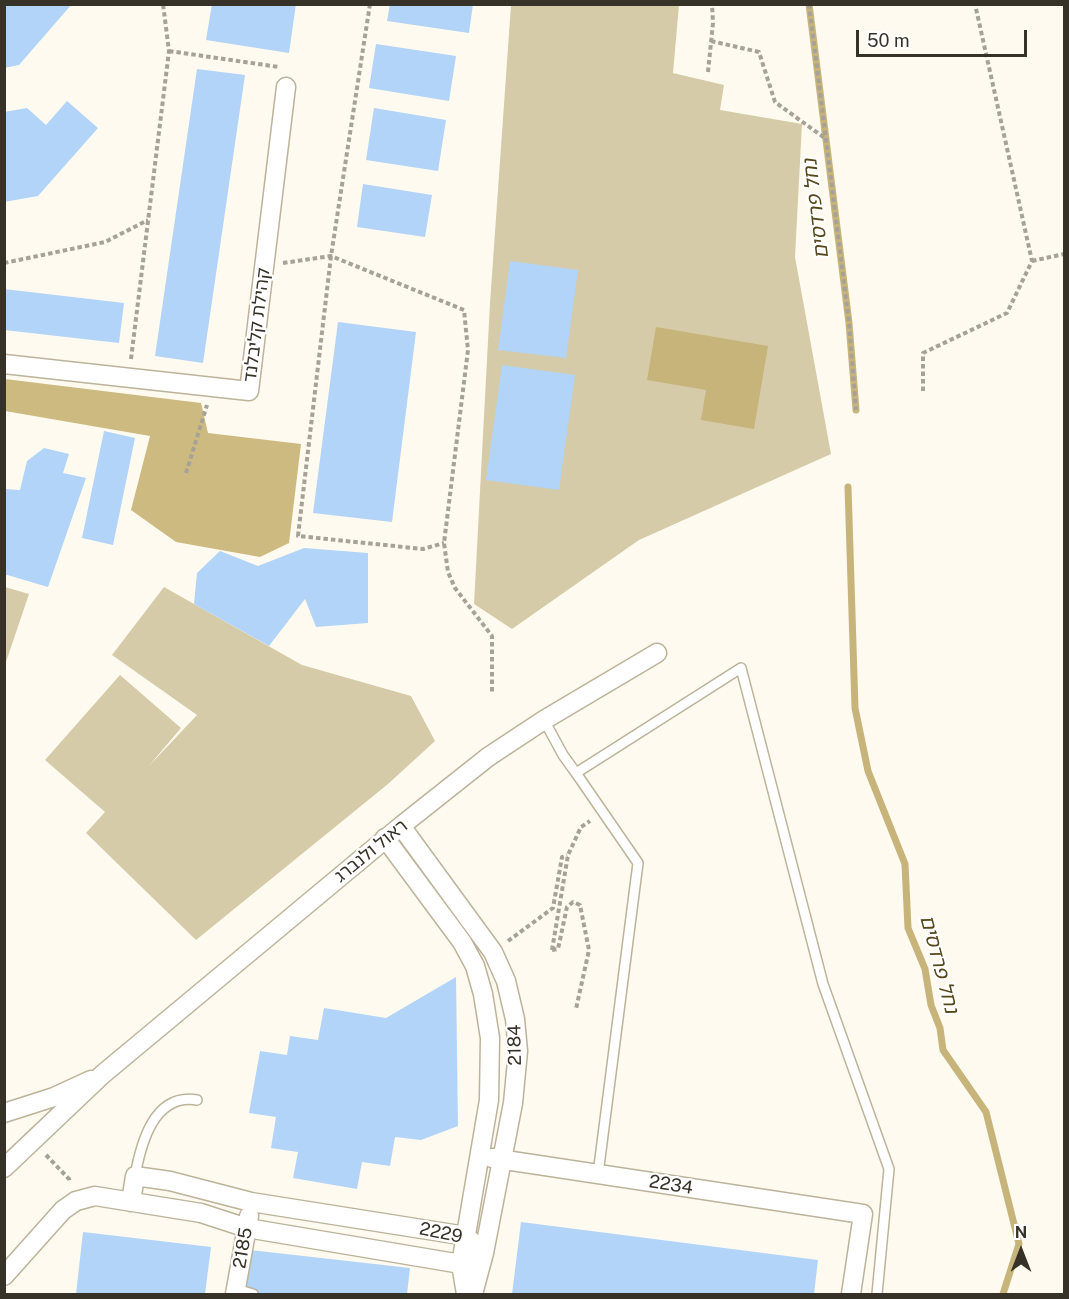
<!DOCTYPE html>
<meta charset="utf-8">
<style>
body{margin:0}
#map{position:relative;width:1069px;height:1299px;overflow:hidden;background:#fefaef;font-family:"Public Sans",sans-serif}
canvas{display:block}
.frame{position:absolute;inset:0;border:6px solid #363228;pointer-events:none}
.north{position:absolute;left:991px;top:1221px;width:60px;height:60px;-webkit-text-stroke:4px #fff;paint-order:stroke;rotate:0deg;font-size:16px;font-weight:700;line-height:24px;text-align:center;color:#363228}
.north::after{content:'';display:block;margin:auto;width:21px;height:27px;background:#363228;clip-path:polygon(50% 0,100% 100%,50% 72%,0 100%)}
.scale{position:absolute;left:856px;top:30px;width:171px;height:27px;box-sizing:border-box;border:3px solid #363228;border-top:0;padding-left:8px;font-size:18px;line-height:21px;white-space:nowrap;color:#363228;-webkit-text-stroke:4px #fff;paint-order:stroke}
</style>
<div id="map">
<canvas width="1069" height="1299"></canvas>
<div class="frame"></div>
<div class="north">N</div>
<div class="scale">50 m</div>
</div>
<script>
const context = document.querySelector('canvas').getContext('2d');
context.lineJoin = 'round';
function fill(path, color) { context.fillStyle = color; context.fill(path, 'evenodd'); }
function strokePath(path, color, width, dash) { context.strokeStyle = color; context.lineWidth = width; context.lineCap = dash ? 'butt' : 'round'; context.setLineDash(dash || []); context.stroke(path); }
function write(font, color, halo, rows, align = 'center') {
  context.font = font + ' "Public Sans","Noto Sans Hebrew",sans-serif'; context.lineWidth = 4.5; context.setLineDash([]); context.textBaseline = 'middle'; context.strokeStyle = halo; context.fillStyle = color; for (const [text, x, y, turn = 0] of rows) {
    context.save(); context.translate(x, y); context.rotate((+turn || 0) * Math.PI / 180); context.textAlign = isNaN(turn) ? turn : align; if (halo) context.strokeText(text, 0, 0); context.fillText(text, 0, 0); context.restore();
  }
}
const green = new Path2D(`
 M 511,5 L 679,5 L 673,73 L 724,85 L 720,110 L 802,124 L 795,257 L 831,454 L 639,540 L 512,629 L 474,604 L 490,303 Z
 M 5,587 L 29,594 L 5,665 L 4,587 Z
 M 164,587 L 302,665 L 411,696 L 435,741 L 388,784 L 196,940 L 86,833 L 105,812 L 45,760 L 120,675 L 181,728 L 148,767 L 197,715 L 112,655 Z`);
const forest = new Path2D(`
 M 5,379 L 201,403 L 208,433 L 301,444 L 289,543 L 260,557 L 176,542 L 131,510 L 150,436 L 5,411 Z`);
const water = new Path2D(`
 M 656,327 L 768,346 L 754,429 L 701,420 L 706,390 L 647,380 Z`);
const stream = new Path2D(`
 M 809,4 L 849,323 L 856,410
 M 848,487 L 855,708 L 868,771 L 905,864 L 908,928 L 925,969 L 931,1005 L 940,1028 L 943,1050 L 986,1112 L 1019,1244 L 1003,1294`);
const building = new Path2D(`
 M 4,4 L 72,4 L 19,65 L 4,68 Z
 M 212,4 L 296,4 L 289,53 L 206,40 Z
 M 390,4 L 473,4 L 469,33 L 387,21 Z
 M 376,44 L 456,56 L 449,101 L 369,88 Z
 M 197,69 L 245,75 L 203,363 L 155,356 Z
 M 67,101 L 98,128 L 38,196 L 4,202 L 4,112 L 27,108 L 46,125 Z
 M 374,108 L 446,120 L 438,171 L 366,160 Z
 M 363,184 L 432,195 L 425,237 L 357,227 Z
 M 510,261 L 578,270 L 566,358 L 498,350 Z
 M 4,289 L 124,303 L 119,343 L 4,330 Z
 M 338,322 L 416,332 L 392,522 L 313,513 Z
 M 502,365 L 575,375 L 559,490 L 486,480 Z
 M 104,431 L 135,438 L 113,545 L 82,538 Z
 M 44,448 L 69,454 L 63,473 L 86,478 L 48,587 L 4,574 L 4,489 L 20,490 L 27,461 Z
 M 304,548 L 368,553 L 368,623 L 316,627 L 305,599 L 269,646 L 194,604 L 197,573 L 220,551 L 258,566 Z
 M 456,977 L 458,1126 L 421,1140 L 395,1137 L 390,1166 L 362,1162 L 357,1189 L 293,1178 L 298,1152 L 271,1148 L 276,1117 L 249,1113 L 260,1051 L 287,1055 L 290,1036 L 318,1040 L 324,1008 L 386,1018 Z
 M 521,1222 L 818,1260 L 814,1294 L 512,1294 Z
 M 83,1232 L 211,1247 L 205,1294 L 76,1294 Z
 M 250,1250 L 410,1268 L 407,1294 L 245,1294 Z`);
const path = new Path2D(`
 M 370,4 L 331,256 L 298,536 L 423,549 L 444,543
 M 809,4 L 849,323 L 856,410
 M 711,41 L 759,52 L 775,102 L 826,139
 M 169,51 L 279,67
 M 708,72 L 713,23 L 712,4
 M 1032,261 L 1064,254
 M 4,263 L 105,242 L 148,220
 M 283,263 L 331,256 L 464,310 L 468,350 L 444,543 L 448,572 L 455,588 L 492,636 L 492,692
 M 131,359 L 169,51 L 163,4
 M 923,391 L 923,353 L 1007,313 L 1032,261 L 975,4
 M 186,473 L 207,405
 M 508,941 L 553,908 L 562,857 L 567,855
 M 552,950 L 558,949 L 567,907 L 573,902 L 580,905 L 589,950 L 576,1009
 M 552,950 L 568,855 L 581,827 L 590,821
 M 46,1155 L 69,1179 L 70,1183`);
const lane = new Path2D(`
 M 544,720 L 563,755 L 576,773
 M 598,1174 L 638,863 L 576,773 L 741,668 L 823,984 L 889,1169 L 877,1294
 M 135,1176 C 141,1143 154,1093 197,1100
 M 236,1289 L 253,1294`);
const street = new Path2D(`
 M 4,364 L 249,391 L 286,87
 M 401,826 L 493,952 L 506,981 L 515,1019 L 518,1051 L 513,1103 L 484,1253 L 473,1294
 M 385,838 L 462,942 L 475,966 L 483,994 L 490,1038 L 489,1100 L 461,1264 L 466,1294
 M 4,1113 L 54,1097 L 91,1080
 M 492,1158 L 863,1214 L 851,1294
 M 4,1168 L 103,1074 L 401,826 L 488,757 L 544,720 L 657,653
 M 4,1276 L 63,1210 L 76,1201 L 95,1196 L 201,1213 L 247,1228 L 461,1264 L 484,1253 L 466,1236 L 251,1202 L 170,1181 L 135,1176 L 131,1202
 M 235,1294 L 249,1216`);
const streetNames = [
 ["קהילת קליבלנד",257,325,-83],
 ["ראול ולנברג",371,851,-39],
 ["2184",515,1045,-91],
 ["2234",671,1185,9],
 ["2229",441,1233,12],
 ["2185",243,1248,-80]
];
const waterNames = [
 ["נחל פרדסים",816,209,-97],
 ["נחל פרדסים",939,964,75]
];
fill(green, '#d6cba8');
fill(forest, '#cdba81');
fill(water, '#c7b47b');
strokePath(stream, '#c7b47b', 7);
fill(building, '#b1d4f8');
strokePath(lane, '#bcb39a', 12);
strokePath(street, '#bcb39a', 21);
strokePath(path, '#a6a297', 4, [4.5, 3]);
strokePath(lane, '#fff', 9);
strokePath(street, '#fff', 18);
write('18px', '#363228', '#fff', streetNames);
write('italic 20px', '#56481b', '#fff', waterNames);
</script>
